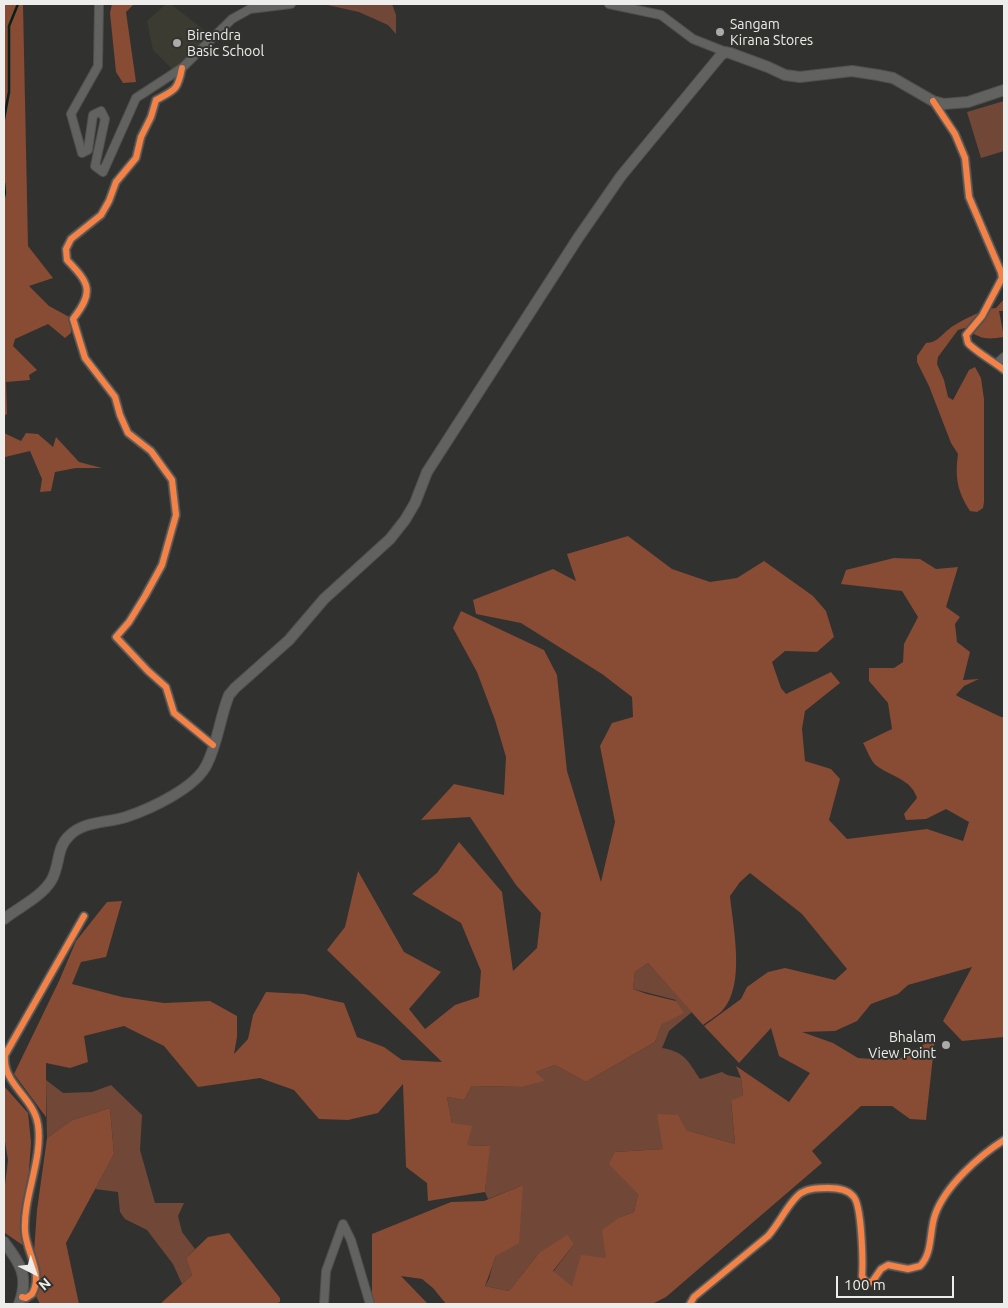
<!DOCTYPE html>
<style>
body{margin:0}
#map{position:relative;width:1008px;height:1308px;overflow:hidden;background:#313130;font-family:Ubuntu,sans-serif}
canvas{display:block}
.frame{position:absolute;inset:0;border:5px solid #ededeb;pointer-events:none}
.north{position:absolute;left:10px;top:1248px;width:50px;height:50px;-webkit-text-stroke:4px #32322f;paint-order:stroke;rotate:139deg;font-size:14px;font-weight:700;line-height:20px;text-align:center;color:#ededeb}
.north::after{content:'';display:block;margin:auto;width:18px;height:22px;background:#ededeb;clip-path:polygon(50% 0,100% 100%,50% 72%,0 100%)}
.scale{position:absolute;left:836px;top:1276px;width:118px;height:22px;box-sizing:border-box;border:2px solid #ededeb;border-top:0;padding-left:6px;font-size:15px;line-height:18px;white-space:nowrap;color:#ededeb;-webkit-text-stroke:4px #32322f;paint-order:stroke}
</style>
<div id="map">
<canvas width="1008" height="1308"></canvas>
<div class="frame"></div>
<div class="north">N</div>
<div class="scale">100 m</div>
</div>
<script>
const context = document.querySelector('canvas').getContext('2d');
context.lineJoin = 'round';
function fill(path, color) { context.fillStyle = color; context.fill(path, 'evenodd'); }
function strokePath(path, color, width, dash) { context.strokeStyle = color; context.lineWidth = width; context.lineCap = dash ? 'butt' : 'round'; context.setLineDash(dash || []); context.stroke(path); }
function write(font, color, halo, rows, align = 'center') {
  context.font = font + ' Ubuntu,sans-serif'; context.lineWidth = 4; context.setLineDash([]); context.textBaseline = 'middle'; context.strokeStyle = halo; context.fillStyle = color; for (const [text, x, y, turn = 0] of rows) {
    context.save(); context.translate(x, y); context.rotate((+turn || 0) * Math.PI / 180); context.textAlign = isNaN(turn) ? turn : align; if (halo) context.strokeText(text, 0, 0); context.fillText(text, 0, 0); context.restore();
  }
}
const built = new Path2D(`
 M 166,4 L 171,4 L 210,35 L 189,59 L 174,71 L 153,50 L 147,21 Z`);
const green = new Path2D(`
 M 323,4 L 392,4 L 396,15 L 396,34 L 388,25 L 359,12 Z
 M 1004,101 L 1004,151 L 981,158 L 967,112 Z
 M 648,963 L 692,1012 L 669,1031 L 662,1048 C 685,1052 688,1061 700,1079 L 722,1072 L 727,1075 L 741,1078 L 743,1095 L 731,1102 L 735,1144 L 686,1130 L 664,1149 L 615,1152 L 638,1194 L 634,1212 L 620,1217 L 606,1258 L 572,1286 L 553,1272 L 574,1244 L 539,1253 L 509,1291 L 485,1286 L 489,1279 L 492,1267 L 523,1185 L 488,1199 L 485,1192 L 489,1146 L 467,1145 L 452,1123 L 447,1097 L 464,1100 L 472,1086 L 523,1087 L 544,1081 L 536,1072 L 555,1065 L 586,1082 L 655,1042 L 662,1024 L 676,1000 L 633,989 L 635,972 Z
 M 46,1080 L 63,1093 L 92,1092 L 111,1085 L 142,1115 L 140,1150 L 155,1203 L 184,1203 L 178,1216 L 182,1232 L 195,1249 L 186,1258 L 192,1275 L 182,1284 L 173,1264 L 147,1230 L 125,1219 L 120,1212 L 118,1192 L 95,1189 L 114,1154 L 110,1108 L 72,1120 L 47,1138 Z`);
const forest = new Path2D(`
 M 4,4 L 23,4 L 28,246 L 53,278 L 29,286 L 49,306 L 73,319 L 71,333 L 65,338 L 48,324 L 15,339 L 13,346 L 37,370 L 29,375 L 30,380 L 6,382 L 7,414 L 4,416 Z
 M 112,4 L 134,4 L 126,12 L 136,82 L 123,83 L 116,72 L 110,13 Z
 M 1004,299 L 1004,311 L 999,311 L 1004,337 C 986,340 980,339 965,328 L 958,330 L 938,357 L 937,364 L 944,380 L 948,397 L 953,400 L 969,370 L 975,367 L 981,378 L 984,399 L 984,502 L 983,508 L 977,512 L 970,511 C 957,491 955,477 958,454 L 951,443 L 929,386 L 917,362 L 917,356 L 926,343 C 938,342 940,336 949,329 C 958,322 985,308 996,308 Z
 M 4,433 L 21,441 L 26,433 L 38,434 L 53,447 L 56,437 L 79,462 L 102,468 L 76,468 L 55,472 L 51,491 L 40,492 L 42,479 L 30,451 L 5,457 L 4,456 Z
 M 628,536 L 672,569 L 710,582 L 737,578 L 764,561 L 813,596 L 826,611 L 834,637 L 817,652 L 785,651 L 772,662 L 781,688 L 786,694 L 831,672 L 840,683 L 805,711 L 802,729 L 805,761 L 831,769 L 840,779 L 829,820 L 847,839 L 927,829 L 963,841 L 969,822 L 946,809 L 926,819 L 906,820 L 904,814 L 917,798 C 911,779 892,777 877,766 C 871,762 867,750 863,743 L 892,729 L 888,703 L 869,681 L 869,668 L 894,668 L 903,662 L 904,644 L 918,617 L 902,591 L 841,584 L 846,570 L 894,558 L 920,559 L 936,569 L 958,567 L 946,607 L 960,617 L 955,624 L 957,642 L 970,652 L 963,680 L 979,679 L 964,686 L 956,695 L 961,698 L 1001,717 L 1004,717 L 1004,1037 L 962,1041 L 943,1021 L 972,967 L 908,985 L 898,994 L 871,1004 L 857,1021 L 835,1031 L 802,1032 L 833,1043 L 858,1058 L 872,1059 L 899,1059 L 935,1038 L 926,1120 L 910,1119 L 892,1106 L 861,1106 L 812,1151 L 822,1163 L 666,1297 L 652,1304 L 446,1304 L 433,1288 L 422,1279 L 401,1276 L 428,1304 L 372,1304 L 372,1234 L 451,1202 L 484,1201 L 523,1185 L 519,1243 L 496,1256 L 485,1286 L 509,1291 L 539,1253 L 567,1235 L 574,1244 L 553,1271 L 572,1286 L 581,1255 L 606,1258 L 602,1230 L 620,1217 L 634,1212 L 638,1194 L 609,1164 L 615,1152 L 663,1149 L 657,1114 L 678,1115 L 686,1130 L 735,1144 L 731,1101 L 743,1095 L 741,1078 L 736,1066 L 789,1102 L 810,1073 L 779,1056 L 771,1028 L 739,1063 L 704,1026 L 741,999 L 747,987 L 768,972 L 785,968 L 835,980 L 847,969 L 802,914 L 750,873 L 740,882 L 730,896 C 733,928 746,985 722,1011 C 717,1016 709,1020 703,1025 L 648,963 L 635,972 L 633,989 L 647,994 L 676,1001 L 684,1013 L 662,1024 L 655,1042 L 586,1082 L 555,1065 L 536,1072 L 545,1081 L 523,1087 L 472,1086 L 464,1100 L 447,1097 L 452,1123 L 472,1126 L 467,1145 L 490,1146 L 485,1192 L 428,1201 L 427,1183 L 406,1167 L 403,1084 L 378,1113 L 348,1120 L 319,1119 L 294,1090 L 260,1078 L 198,1087 L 164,1046 L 124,1026 L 84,1036 L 88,1062 L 70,1068 L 46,1063 L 46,1117 L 14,1074 L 59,981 L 76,941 L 107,902 L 122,901 L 106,957 L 81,962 L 72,984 L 122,997 L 164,1003 L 210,1001 L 237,1016 L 237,1037 L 234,1054 L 248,1039 L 253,1015 L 266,992 L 304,994 L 344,1003 L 357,1037 L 384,1047 L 402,1060 L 442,1062 L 327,950 L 345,927 L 358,871 L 404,952 L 441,972 L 409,1009 L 425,1029 L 455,1005 L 479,997 L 481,971 L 461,923 L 412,894 L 437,873 L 459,842 L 502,892 L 513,971 L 537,948 L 541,913 L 516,885 L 470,817 L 421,820 L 454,784 L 504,795 L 506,757 L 495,720 L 477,672 L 453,628 L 461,611 L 544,650 L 557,675 L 567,771 L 601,882 L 615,822 L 600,746 L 612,723 L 633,717 L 632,697 L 602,674 L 521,623 L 476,614 L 473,600 L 553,569 L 576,581 L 567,554 Z
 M 4,1086 L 28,1113 L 31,1142 L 24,1246 L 5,1233 L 4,1225 L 4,1193 L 8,1160 L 4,1136 Z
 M 110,1108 L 114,1154 L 66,1243 L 79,1304 L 40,1304 L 34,1292 L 34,1252 L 37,1210 L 47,1138 L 72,1120 Z
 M 229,1233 L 280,1298 L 280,1302 L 275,1304 L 160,1304 L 192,1275 L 186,1258 L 208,1237 Z`);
const stream = new Path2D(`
 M 4,119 L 9,92 L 9,26 L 18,4
 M 4,183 L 5,193 L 4,197`);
const minor = new Path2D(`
 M 99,4 L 98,66 L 71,114 L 82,153 L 88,150 L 93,115 L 101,111 L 105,119 L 95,166 L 103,172 L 136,98 L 182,68 L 232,19 L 250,9 L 291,4
 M 609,4 L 661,15 L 693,39 L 726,52
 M 182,68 C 178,90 175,90 156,100 L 151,117 L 141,137 L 136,158 L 116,182 L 109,201 L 101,215 L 71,239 L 66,249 L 67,260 C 89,283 95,291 73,319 L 85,358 L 115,397 L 120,415 L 128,433 L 151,451 L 172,480 L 176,515 L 162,565 L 145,596 L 129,622 L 116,637 L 148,671 L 166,687 L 174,713 L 213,745
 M 933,101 L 955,134 L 965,158 L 969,197 L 1001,272 L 1002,278 L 982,316 L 966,335 C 967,337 967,341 968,343 C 972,349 997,364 1004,370
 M 996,364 L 1004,357
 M 22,1297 L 26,1298 L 32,1294 C 44,1273 26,1252 25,1231 C 23,1197 43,1159 38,1125 C 34,1097 2,1084 5,1055 L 84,916
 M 324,1304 L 326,1271 L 343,1224 L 351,1240 L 370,1304
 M 690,1304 L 694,1297 L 768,1236 C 780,1223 789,1201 801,1193 C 809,1188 819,1188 828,1188 C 836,1188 847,1189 853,1196 C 862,1204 863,1263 862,1276 L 866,1282 L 872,1282 L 881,1269 L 888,1265 L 908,1269 L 920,1266 C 933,1253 929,1232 935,1215 C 945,1186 979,1156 1004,1140`);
const secondary = new Path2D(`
 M 4,919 C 19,907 40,898 51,881 C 60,867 56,848 69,836 C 83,821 107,823 126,817 C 150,809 196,788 207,764 C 218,742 220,717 229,695 L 235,688 L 289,640 L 324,599 L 390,539 L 405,520 L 415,503 L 427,472 L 578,238 L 621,176 L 721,55 L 726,52 L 730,53 L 768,67 L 785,75 L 800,77 L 852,71 L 878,75 L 893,78 L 933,101 L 944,104 L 968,102 L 1004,90
 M 4,1242 C 21,1264 29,1277 19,1304`);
const cycleway = new Path2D(`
 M 182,68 C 178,90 175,90 156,100 L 151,117 L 141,137 L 136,158 L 116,182 L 109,201 L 101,215 L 71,239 L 66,249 L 67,260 C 89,283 95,291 73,319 L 85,358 L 115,397 L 120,415 L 128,433 L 151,451 L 172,480 L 176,515 L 162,565 L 145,596 L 129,622 L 116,637 L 148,671 L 166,687 L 174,713 L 213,745
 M 933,101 L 955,134 L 965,158 L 969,197 L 1001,272 L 1002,278 L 982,316 L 966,335 C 967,337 967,341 968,343 C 972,349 997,364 1004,370
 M 22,1297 L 26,1298 L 32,1294 C 44,1273 26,1252 25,1231 C 23,1197 43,1159 38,1125 C 34,1097 2,1084 5,1055 L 84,916
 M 690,1304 L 694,1297 L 768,1236 C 780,1223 789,1201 801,1193 C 809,1188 819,1188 828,1188 C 836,1188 847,1189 853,1196 C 862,1204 863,1263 862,1276 L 866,1282 L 872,1282 L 881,1269 L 888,1265 L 908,1269 L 920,1266 C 933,1253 929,1232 935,1215 C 945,1186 979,1156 1004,1140`);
const markers = [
 [720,32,5,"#ababaa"],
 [177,43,5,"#ababaa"],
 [946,1045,5,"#ababaa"]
];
const poiNames = [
 ["Sangam",730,24],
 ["Kirana Stores",730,40],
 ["Birendra",187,35],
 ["Basic School",187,51],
 ["Bhalam",936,1037,"right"],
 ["View Point",936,1053,"right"]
];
fill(built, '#3b3b32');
fill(green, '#714838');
fill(forest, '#884b33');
strokePath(stream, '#06221b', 2.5);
strokePath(minor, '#50504f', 10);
strokePath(secondary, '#50504f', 12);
strokePath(minor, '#626260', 8);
strokePath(secondary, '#626260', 10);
strokePath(cycleway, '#f48246', 6);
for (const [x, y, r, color] of markers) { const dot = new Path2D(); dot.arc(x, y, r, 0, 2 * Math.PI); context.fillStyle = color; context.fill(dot); strokePath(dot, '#32322f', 2); }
write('14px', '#ededeb', '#32322f', poiNames, 'left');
</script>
